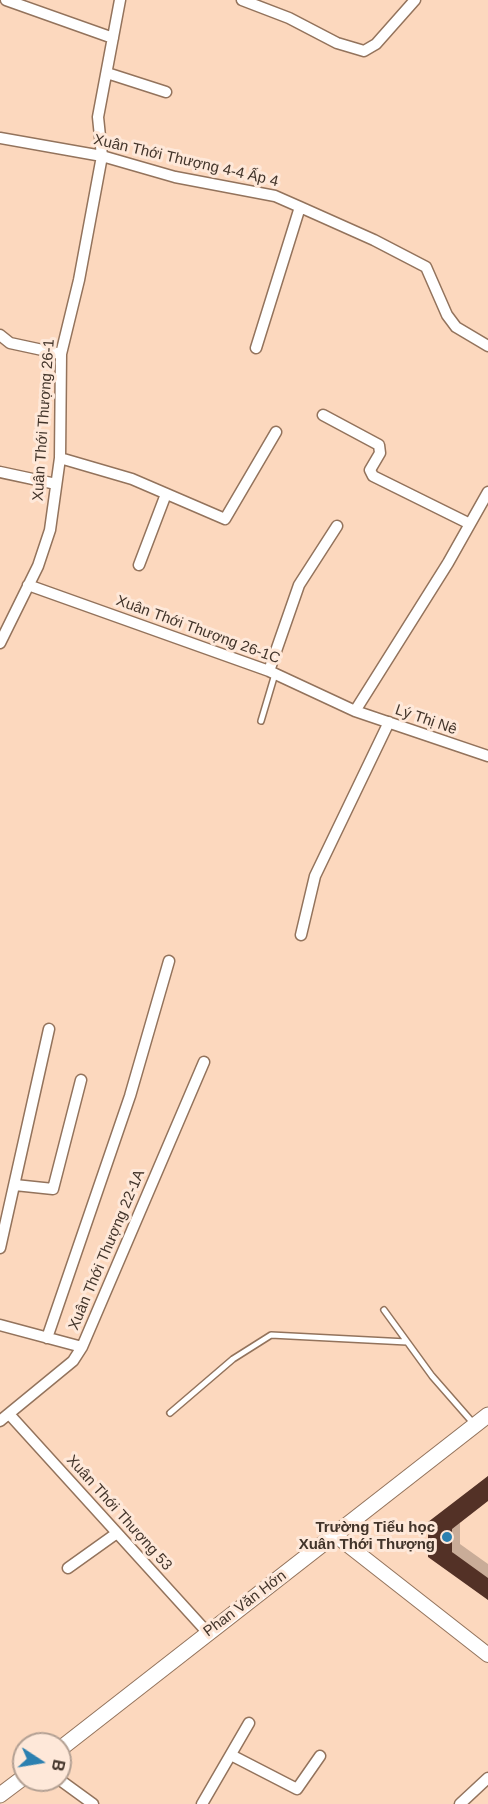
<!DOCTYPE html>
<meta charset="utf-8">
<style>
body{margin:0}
#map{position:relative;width:488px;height:1804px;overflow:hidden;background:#fcd8be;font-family:Helvetica,sans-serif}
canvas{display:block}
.north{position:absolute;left:12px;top:1732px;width:60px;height:60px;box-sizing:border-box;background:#fee8d9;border:2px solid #b3a093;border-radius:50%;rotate:102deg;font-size:16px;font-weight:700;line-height:24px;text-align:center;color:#42342a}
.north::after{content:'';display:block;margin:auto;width:21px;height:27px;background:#2c80b0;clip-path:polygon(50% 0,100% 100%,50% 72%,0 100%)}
</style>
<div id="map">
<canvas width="488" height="1804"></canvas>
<div class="north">B</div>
</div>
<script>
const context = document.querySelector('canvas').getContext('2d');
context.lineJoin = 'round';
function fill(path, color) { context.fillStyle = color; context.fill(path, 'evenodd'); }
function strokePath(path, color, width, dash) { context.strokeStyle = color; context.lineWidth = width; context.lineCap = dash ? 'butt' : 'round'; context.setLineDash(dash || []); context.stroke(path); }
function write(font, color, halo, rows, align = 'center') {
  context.font = font + ' Helvetica,sans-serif'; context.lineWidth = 6; context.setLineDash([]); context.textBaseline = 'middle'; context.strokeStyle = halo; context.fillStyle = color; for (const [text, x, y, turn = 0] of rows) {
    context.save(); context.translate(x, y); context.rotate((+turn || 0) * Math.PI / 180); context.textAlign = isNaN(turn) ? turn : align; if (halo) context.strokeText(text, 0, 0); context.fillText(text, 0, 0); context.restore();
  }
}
const shadow = new Path2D(`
 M 488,1476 L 488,1499 L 460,1521 L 460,1544 L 488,1564 L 488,1600 L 430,1522 Z`);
const building = new Path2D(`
 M 488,1476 L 488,1501 L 452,1529 L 452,1552 L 488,1578 L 488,1600 L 428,1557 L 428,1522 Z`);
const service = new Path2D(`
 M 261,721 L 275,674
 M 384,1310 L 432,1376 L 474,1424
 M 170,1413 L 233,1359 L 271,1335 L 407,1342`);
const minor = new Path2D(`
 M 6,0 L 113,38
 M 242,0 L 289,18 L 337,43 L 364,51 L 376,44 L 415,0
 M 107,73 L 166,92
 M 0,138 L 102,156 L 175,177 L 275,196 L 300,207 L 374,240 L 426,267 L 447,315 L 456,327 L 488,346
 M 0,335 L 10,343 L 61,354
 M 256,348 L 300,207
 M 323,415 L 379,445 L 380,453 L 370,470 L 373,476 L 470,524
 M 60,458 L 132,479 L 225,519 L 276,432
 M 0,472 L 56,484
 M 139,565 L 166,494
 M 28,585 L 269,671 L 355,711 L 488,756
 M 0,643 L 38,566 L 50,530 L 60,458 L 61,354 L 79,280 L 102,156 L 98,117 L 120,0
 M 269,671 L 299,585 L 337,526
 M 355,711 L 448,563 L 488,492
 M 301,935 L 315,876 L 389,722
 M 15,1185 L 53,1189 L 81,1080
 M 0,1248 L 49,1029
 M 0,1325 L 82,1347
 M 47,1338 L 130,1096 L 169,961
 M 9,1414 L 207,1632
 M 0,1421 L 73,1361 L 82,1347 L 204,1062
 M 68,1568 L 117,1533
 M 231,1755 L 297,1789 L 320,1756
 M 60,1780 L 93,1804
 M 202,1804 L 249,1723
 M 460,1804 L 488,1778`);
const tertiary = new Path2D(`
 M 335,1535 L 488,1655`);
const secondary = new Path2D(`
 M 60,1749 L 488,1415
 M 0,1795 L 24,1777`);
const markers = [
 [447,1537,6,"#2c80b0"]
];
const streetNames = [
 ["Xuân Thới Thượng 4-4 Ấp 4",186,161,13],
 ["Xuân Thới Thượng 26-1",44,420,-86],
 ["Xuân Thới Thượng 26-1C",198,630,20],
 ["Lý Thị Nê",426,720,19],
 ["Xuân Thới Thượng 22-1A",107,1250,-67],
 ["Xuân Thới Thượng 53",119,1513,48],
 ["Phan Văn Hớn",245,1604,-37]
];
const poiNames = [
 ["Trường Tiểu học",435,1528],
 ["Xuân Thới Thượng",435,1545]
];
fill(shadow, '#0003');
fill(building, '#533126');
strokePath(service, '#93735c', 8);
strokePath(minor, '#93735c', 13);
strokePath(tertiary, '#93735c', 16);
strokePath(secondary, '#93735c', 17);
strokePath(service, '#fff', 5);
strokePath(minor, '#fff', 10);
strokePath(tertiary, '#fff', 14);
strokePath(secondary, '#fff', 15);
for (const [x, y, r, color] of markers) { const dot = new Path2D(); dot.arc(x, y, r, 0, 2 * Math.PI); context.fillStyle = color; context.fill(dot); strokePath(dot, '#fee8d9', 2); }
write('15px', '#42342a', '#fee8d9', streetNames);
write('bold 15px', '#42342a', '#fee8d9', poiNames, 'right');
</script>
